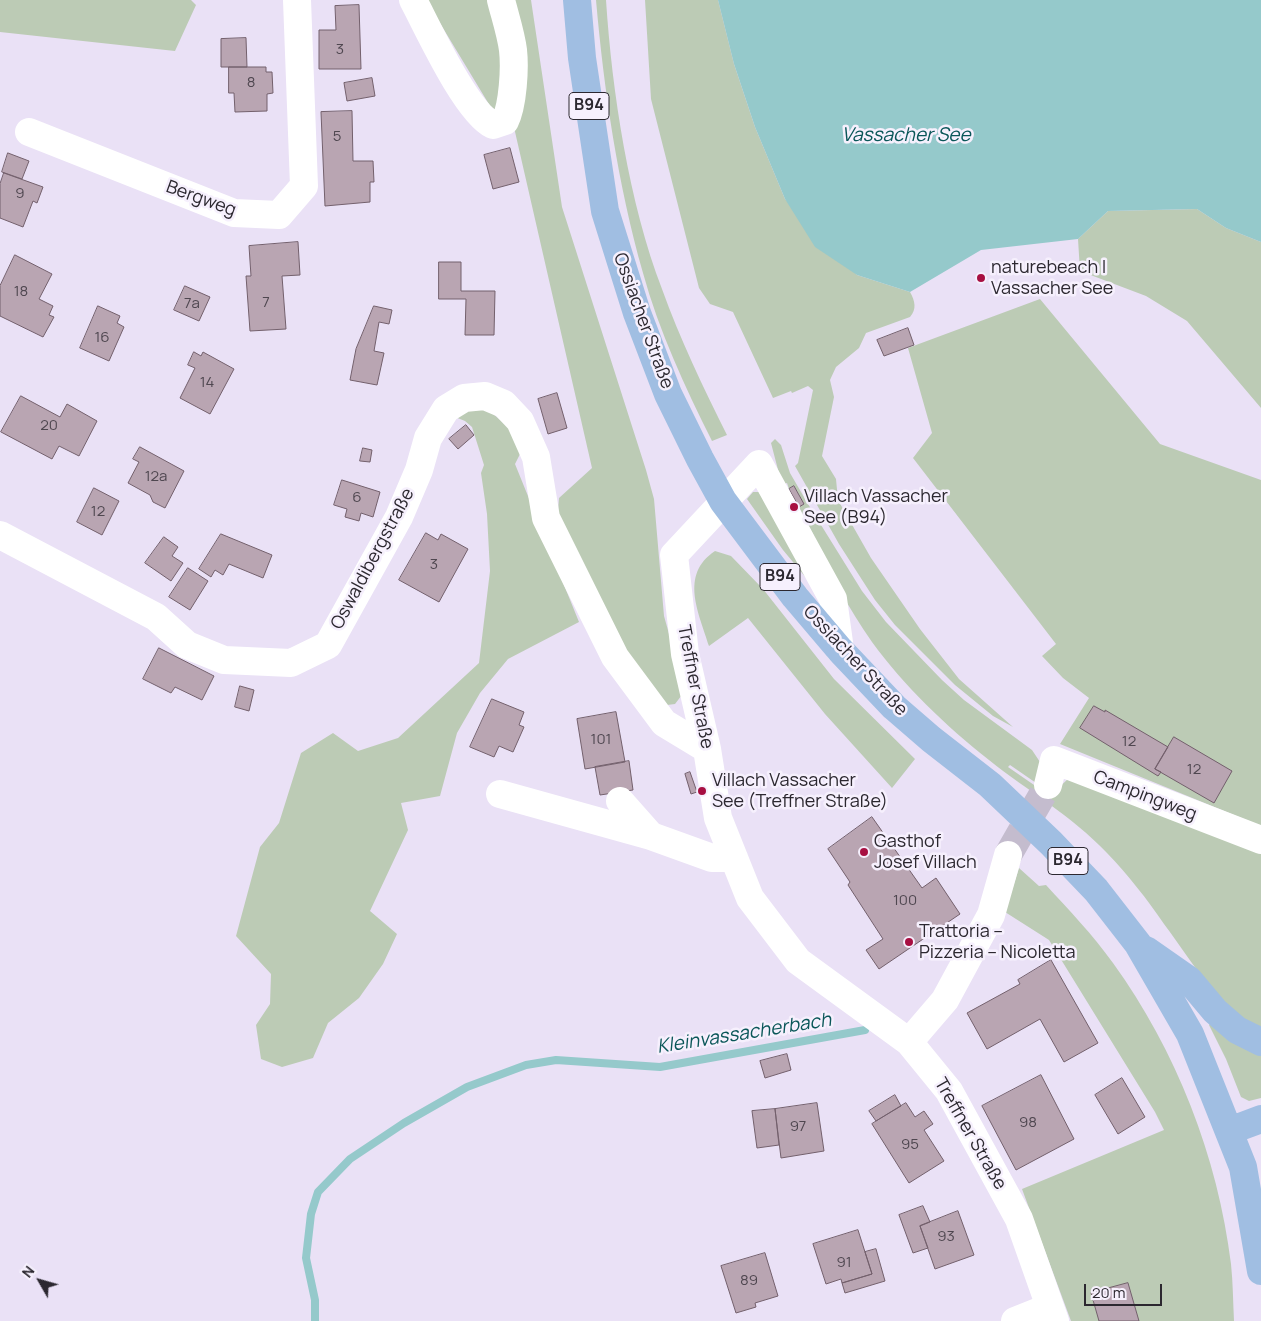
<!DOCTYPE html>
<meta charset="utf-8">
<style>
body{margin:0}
#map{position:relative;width:1261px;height:1321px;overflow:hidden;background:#eae1f6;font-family:Manrope,sans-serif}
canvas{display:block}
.north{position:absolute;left:15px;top:1256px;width:50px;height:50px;-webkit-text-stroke:4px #f6f0fd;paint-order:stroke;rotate:308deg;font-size:14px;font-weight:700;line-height:20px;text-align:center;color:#2c2830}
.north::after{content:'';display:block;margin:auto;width:18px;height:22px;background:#2c2830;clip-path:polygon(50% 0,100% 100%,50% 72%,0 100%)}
.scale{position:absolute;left:1084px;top:1284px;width:78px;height:22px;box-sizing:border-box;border:2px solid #2c2830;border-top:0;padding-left:6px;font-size:15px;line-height:18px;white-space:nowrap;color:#2c2830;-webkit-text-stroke:4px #f6f0fd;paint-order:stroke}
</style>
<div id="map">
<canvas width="1261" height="1321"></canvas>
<div class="north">N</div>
<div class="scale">20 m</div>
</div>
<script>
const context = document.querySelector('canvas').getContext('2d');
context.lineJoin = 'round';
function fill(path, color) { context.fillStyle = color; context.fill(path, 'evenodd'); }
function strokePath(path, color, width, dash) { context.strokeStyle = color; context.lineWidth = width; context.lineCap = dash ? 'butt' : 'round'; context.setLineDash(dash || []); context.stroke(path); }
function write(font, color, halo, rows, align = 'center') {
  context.font = font + ' Manrope,sans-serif'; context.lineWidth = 5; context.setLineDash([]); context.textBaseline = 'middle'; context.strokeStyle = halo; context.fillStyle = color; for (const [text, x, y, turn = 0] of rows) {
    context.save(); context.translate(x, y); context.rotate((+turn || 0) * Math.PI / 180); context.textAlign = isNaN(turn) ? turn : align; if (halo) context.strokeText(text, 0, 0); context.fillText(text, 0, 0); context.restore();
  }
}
const green = new Path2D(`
 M 0,0 L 191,0 L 196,5 L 175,51 L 0,32 Z
 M 426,0 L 493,0 L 500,31 L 501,114 L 490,106 Z
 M 509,0 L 531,0 L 562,207 L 646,470 L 654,499 L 664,616 L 685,691 L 675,704 L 659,706 L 575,573 L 558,511 L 559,498 L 592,468 L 513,123 Z
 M 596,0 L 606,0 C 612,92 629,203 662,289 C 680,339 703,387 727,435 L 712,441 C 685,387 659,331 643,273 C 618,185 604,91 596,0 Z
 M 645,0 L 718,0 L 734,64 L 755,127 L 785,199 L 857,275 L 910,292 C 915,301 917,309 910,317 L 866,333 L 859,348 L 836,367 L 830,380 L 834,397 L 822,456 L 836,479 L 838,500 L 871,558 L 920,629 L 959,679 L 1013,727 L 993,716 L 955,685 L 895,625 L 875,600 L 839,544 L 795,466 L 798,463 L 813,390 L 808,386 L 792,393 L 791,391 L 773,398 L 733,312 L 710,304 L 699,288 L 651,99 Z
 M 1197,209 L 1226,228 L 1261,242 L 1261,408 L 1187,321 L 1146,296 L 1080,271 L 1078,239 L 1108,211 Z
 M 1040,299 L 1160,444 L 1261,480 L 1261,826 L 1060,744 L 1089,698 L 1063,678 L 1042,656 L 1056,644 L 913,458 L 932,433 L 908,348 Z
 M 484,406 L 514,432 L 522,450 L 515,464 L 579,622 L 508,659 L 480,693 L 457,733 L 440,796 L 401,803 L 408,830 L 370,911 L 397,934 L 383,964 L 359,998 L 328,1023 L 313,1058 L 282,1067 L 261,1059 L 256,1025 L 270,1004 L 271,974 L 236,936 L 260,847 L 279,823 L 301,753 L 333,733 L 358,751 L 398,738 L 479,663 L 490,571 L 487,514 L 481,473 L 484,465 L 472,427 L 465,421 L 450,415 Z
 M 775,439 L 781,445 L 790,473 L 808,504 L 862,591 L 886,622 L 942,680 L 964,700 L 1032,750 L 1042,765 L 1039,785 L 1010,765 L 1008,767 L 1050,796 L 1070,777 L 1261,854 L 1261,1033 C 1218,1007 1193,963 1164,924 C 1147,899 1128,875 1107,853 C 1071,815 1029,792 989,760 C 946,726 904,686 872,642 C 849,609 830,573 810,538 L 814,536 L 799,507 L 804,504 L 794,486 L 789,489 L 787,483 L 782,485 L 771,443 Z
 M 753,492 L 759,492 L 812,585 L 783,550 L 747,499 Z
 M 715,551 L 731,556 L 763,589 L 834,679 L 915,759 L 892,788 L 825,714 L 748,618 L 709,646 C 699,613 679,575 715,551 Z
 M 1019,868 L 1039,886 L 1046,885 C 1069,910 1093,935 1113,963 C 1176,1050 1218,1157 1231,1264 C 1233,1283 1233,1302 1234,1321 L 1071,1321 L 1022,1189 L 1164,1130 L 1155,1112 L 1049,940 L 1005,912 Z
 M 1212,1021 L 1261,1055 L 1261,1098 L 1249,1101 L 1241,1097 L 1226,1059 L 1209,1025 Z`);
const water = new Path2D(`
 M 718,0 L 1261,0 L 1261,242 L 1226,228 L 1197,209 L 1108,211 L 1078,239 L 981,250 L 910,292 L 857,275 L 815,247 L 785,199 L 755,127 L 734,64 Z`);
const stream = new Path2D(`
 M 315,1321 L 315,1300 L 306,1258 L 311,1214 L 318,1192 L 350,1159 L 404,1123 L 467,1087 L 526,1065 L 556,1060 L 660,1067 L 865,1030`);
const building = new Path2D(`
 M 359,5 L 361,69 L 319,69 L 319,30 L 336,30 L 335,6 Z
 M 246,38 L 247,67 L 221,67 L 221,39 Z
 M 229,67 L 266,67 L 266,72 L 272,72 L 273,93 L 267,94 L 267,111 L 235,112 L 234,93 L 229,93 Z
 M 372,78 L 375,96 L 347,101 L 344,83 Z
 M 352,111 L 353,161 L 373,161 L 374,182 L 370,182 L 370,202 L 325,206 L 321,112 Z
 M 510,148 L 519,182 L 493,189 L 484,155 Z
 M 8,153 L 29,161 L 22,179 L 2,172 Z
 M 4,173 L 43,187 L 37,203 L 33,201 L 23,227 L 0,218 L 0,184 Z
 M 298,242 L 300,275 L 282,276 L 286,329 L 250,331 L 246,276 L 251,276 L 249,246 Z
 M 15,255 L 52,274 L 39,299 L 53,306 L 49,315 L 54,317 L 43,337 L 0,316 L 0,286 Z
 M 439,262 L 461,262 L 461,291 L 495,291 L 494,335 L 465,335 L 466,299 L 439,299 Z
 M 185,286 L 210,297 L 199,321 L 174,310 Z
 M 98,306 L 120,316 L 117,323 L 124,327 L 109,361 L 80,348 Z
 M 374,306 L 392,310 L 389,324 L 379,322 L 374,351 L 384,353 L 377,385 L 350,380 L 356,349 Z
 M 908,328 L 914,345 L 884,356 L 877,340 Z
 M 194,352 L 201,356 L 203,352 L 234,369 L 210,414 L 180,398 L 195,368 L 188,365 Z
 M 557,393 L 567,428 L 548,434 L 538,399 Z
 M 21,396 L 60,417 L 67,404 L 97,421 L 79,456 L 59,446 L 52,459 L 1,432 Z
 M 466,425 L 474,435 L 458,449 L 449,439 Z
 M 140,447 L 184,471 L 165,508 L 153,502 L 150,495 L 128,483 L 139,462 L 133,459 Z
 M 363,448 L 372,450 L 370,462 L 360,461 Z
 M 342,480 L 380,492 L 373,517 L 361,513 L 359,521 L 345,517 L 347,509 L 334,505 Z
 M 794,486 L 804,504 L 799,507 L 789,489 Z
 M 94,488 L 119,501 L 102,535 L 77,522 Z
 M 426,533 L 438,540 L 441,534 L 468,549 L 439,602 L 399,580 Z
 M 221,534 L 272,555 L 263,578 L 229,564 L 223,575 L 215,570 L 211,577 L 199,569 Z
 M 164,537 L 178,547 L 172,556 L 183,563 L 171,581 L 145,563 Z
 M 188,568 L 208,581 L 190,610 L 169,597 Z
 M 159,648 L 214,676 L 202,700 L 175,687 L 171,693 L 143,679 Z
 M 240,686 L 254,690 L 249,711 L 235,707 Z
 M 492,699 L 524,712 L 519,725 L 524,727 L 513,752 L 499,746 L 494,757 L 470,747 Z
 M 1094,706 L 1105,712 L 1105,710 L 1168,747 L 1155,769 L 1161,772 L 1158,776 L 1080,728 Z
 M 616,712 L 625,762 L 585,769 L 577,719 Z
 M 1174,737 L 1232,771 L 1214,803 L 1155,769 Z
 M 629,761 L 633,790 L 600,795 L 595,767 Z
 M 690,772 L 697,792 L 691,794 L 685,774 Z
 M 872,817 L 922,888 L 936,878 L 960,914 L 879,969 L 866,950 L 883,939 L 848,885 L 850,882 L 828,849 Z
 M 1051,960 L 1098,1043 L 1064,1062 L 1040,1019 L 987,1049 L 967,1013 L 1020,984 L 1018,980 Z
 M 787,1054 L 791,1070 L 765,1078 L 760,1061 Z
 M 1041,1075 L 1074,1139 L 1016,1170 L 982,1106 Z
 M 1122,1078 L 1145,1117 L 1118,1134 L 1095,1095 Z
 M 895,1095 L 901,1106 L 876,1121 L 869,1111 Z
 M 817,1103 L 824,1151 L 781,1158 L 775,1109 Z
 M 906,1103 L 915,1117 L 924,1111 L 933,1124 L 924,1130 L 944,1161 L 909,1183 L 872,1124 Z
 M 775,1109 L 779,1145 L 757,1148 L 752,1111 Z
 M 923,1206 L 930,1222 L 920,1226 L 928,1248 L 913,1253 L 899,1215 Z
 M 958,1211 L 974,1255 L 935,1269 L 920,1226 Z
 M 858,1230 L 872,1274 L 842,1283 L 841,1279 L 826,1284 L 813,1244 Z
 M 876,1249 L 885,1281 L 845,1293 L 842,1283 L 872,1274 L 865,1252 Z
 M 765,1253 L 778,1296 L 755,1303 L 756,1307 L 736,1313 L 721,1266 Z
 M 1128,1283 L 1139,1321 L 1099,1321 L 1091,1293 Z`);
const minorTunnel = new Path2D(`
 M 1008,855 L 1048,785`);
const minor = new Path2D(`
 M 413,0 C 428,28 466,112 493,125 L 505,121 C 513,105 515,68 513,50 C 511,34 505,16 501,0
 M 29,132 L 234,213 L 279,215 L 304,186 L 297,0
 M 0,535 L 156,617 L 187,645 L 224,660 L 291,663 L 328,645 L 399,517 L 419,470 L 428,438 L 446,409 L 464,398 L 485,396 L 504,404 L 520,421 L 536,457 L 546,518 L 615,657 L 664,723 L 707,749
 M 840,650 L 833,599 L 759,464 L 674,555 L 685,654 L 707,749 L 718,818 L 750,898 L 798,961 L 909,1042 L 949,1091 L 1019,1219 L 1055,1321
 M 1048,785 L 1054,760 L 1261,840
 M 500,794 L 651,836 L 712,858 L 734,858
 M 620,801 L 651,836
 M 909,1042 L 945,1000 L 991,915 L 1008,855
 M 1015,1321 L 1050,1307`);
const major = new Path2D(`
 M 577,0 L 582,58 L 605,211 L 637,313 L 668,394 L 700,459 L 723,501 L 795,597 L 840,650 L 894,707 L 931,739 L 990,785 L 1051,843 L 1096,890 L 1138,944 L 1190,1034 L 1243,1167 L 1261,1271
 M 1146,950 L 1189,980 L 1215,1011 L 1237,1030 L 1261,1042
 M 1229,1131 L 1261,1119`);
const markers = [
 [981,278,5,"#a70f41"],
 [794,507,5,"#a70f41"],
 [702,791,5,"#a70f41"],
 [864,852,5,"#a70f41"],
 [909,942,5,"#a70f41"]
];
const numberNames = [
 ["3",340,50],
 ["8",251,83],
 ["5",337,137],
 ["9",20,194],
 ["18",21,292],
 ["7",266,303],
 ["7a",192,304],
 ["16",102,338],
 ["14",207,383],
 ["20",49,426],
 ["12a",156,477],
 ["6",357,498],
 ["12",98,512],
 ["3",434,565],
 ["101",601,740],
 ["12",1129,742],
 ["12",1194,770],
 ["100",905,901],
 ["98",1028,1123],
 ["97",798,1127],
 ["95",910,1145],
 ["93",946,1237],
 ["91",844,1263],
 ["89",749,1281]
];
const shields = [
 [589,106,40],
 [780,577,40],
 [1068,861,40]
];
const shieldNames = [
 ["B94",589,106],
 ["B94",780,577],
 ["B94",1068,861]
];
const streetNames = [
 ["Bergweg",201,199,20],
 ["Ossiacher Straße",643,321,70],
 ["Oswaldibergstraße",373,559,-62],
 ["Ossiacher Straße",855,661,47],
 ["Treffner Straße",695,687,79],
 ["Campingweg",1145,796,21],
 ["Treffner Straße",970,1134,60]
];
const poiNames = [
 ["naturebeach |",991,268],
 ["Vassacher See",991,289],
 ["Villach Vassacher",804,497],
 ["See (B94)",804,518],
 ["Villach Vassacher",712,781],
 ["See (Treffner Straße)",712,802],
 ["Gasthof",874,842],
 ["Josef Villach",874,863],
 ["Trattoria –",919,932],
 ["Pizzeria – Nicoletta",919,953]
];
const waterNames = [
 ["Vassacher See",906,136],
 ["Kleinvassacherbach",744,1034,-9]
];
fill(green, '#bccbb5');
fill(water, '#95c9cb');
strokePath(stream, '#95c9cb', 8);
fill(building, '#b9a5b2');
strokePath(building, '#73606c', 1);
strokePath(minorTunnel, '#c4bcce', 28, [28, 14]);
strokePath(minor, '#fff', 28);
strokePath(major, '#a0bee2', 28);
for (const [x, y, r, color] of markers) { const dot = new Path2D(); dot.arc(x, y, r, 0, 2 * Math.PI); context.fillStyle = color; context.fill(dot); strokePath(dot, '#f6f0fd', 2); }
write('15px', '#4f4750', null, numberNames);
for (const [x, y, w] of shields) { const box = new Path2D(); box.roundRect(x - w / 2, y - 13.5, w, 27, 4); context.fillStyle = '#f6f0fd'; context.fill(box); strokePath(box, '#2c2830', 1); }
write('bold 16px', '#2c2830', null, shieldNames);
write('18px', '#2c2830', '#f6f0fd', streetNames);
write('18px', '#2c2830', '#f6f0fd', poiNames, 'left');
write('italic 19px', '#095658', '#f6f0fd', waterNames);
</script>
